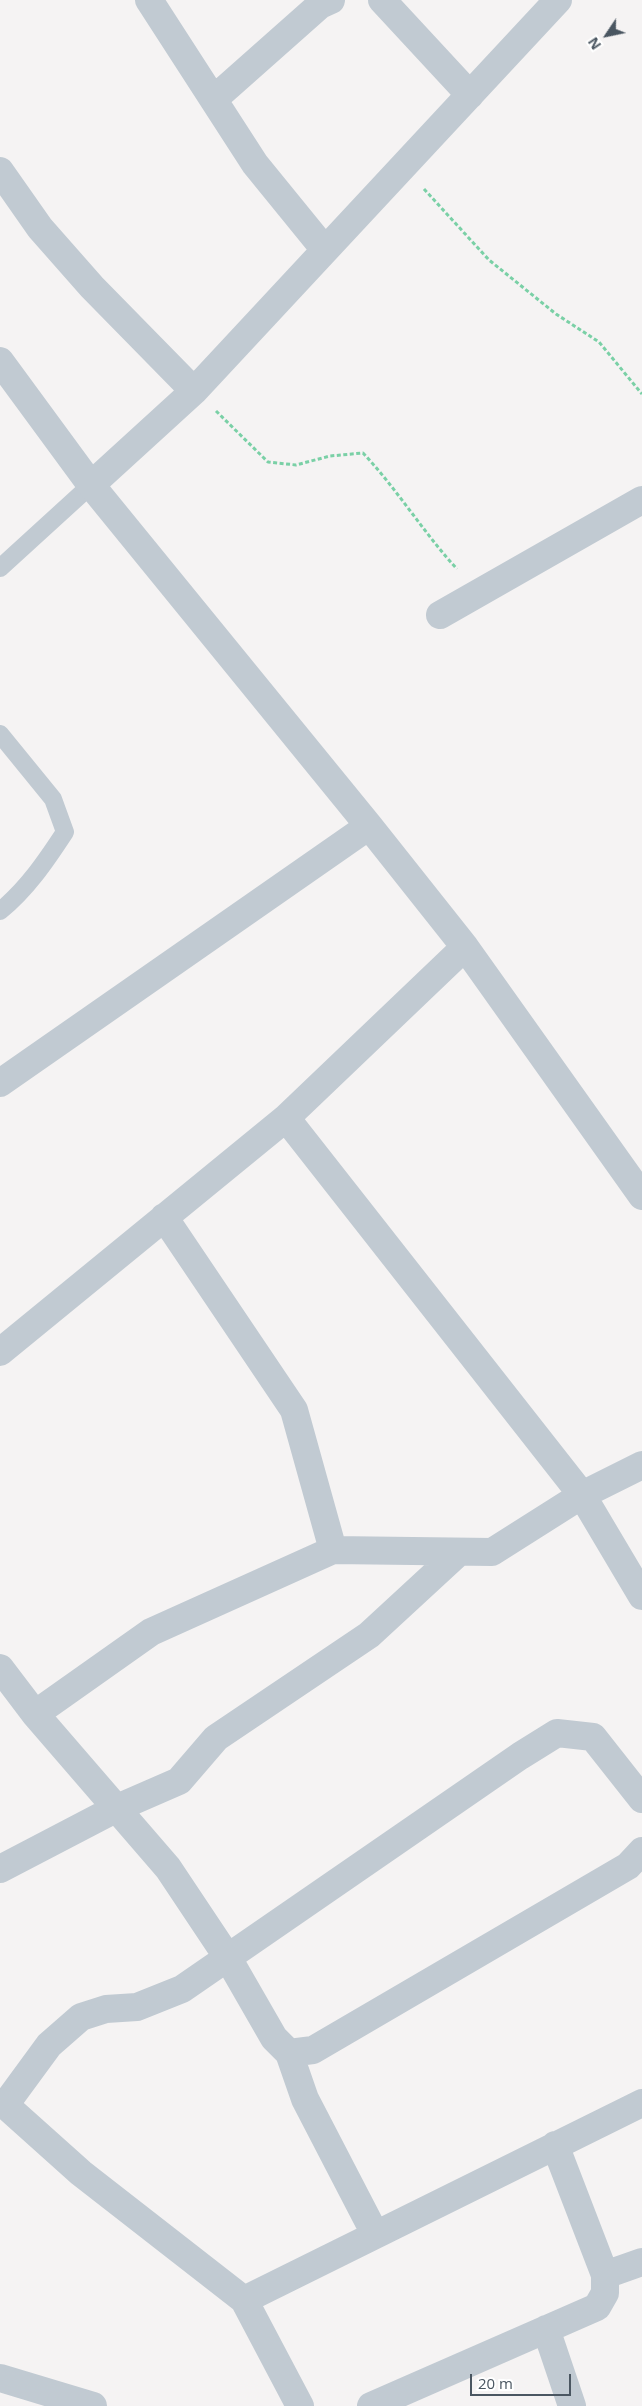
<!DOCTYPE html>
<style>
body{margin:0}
#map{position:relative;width:642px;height:2406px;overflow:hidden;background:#f5f3f3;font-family:"Open Sans",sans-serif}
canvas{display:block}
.north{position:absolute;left:582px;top:10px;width:50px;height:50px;-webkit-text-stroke:4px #fff;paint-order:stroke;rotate:236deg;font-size:14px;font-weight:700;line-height:20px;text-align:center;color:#4a5661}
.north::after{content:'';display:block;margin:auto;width:18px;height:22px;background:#4a5661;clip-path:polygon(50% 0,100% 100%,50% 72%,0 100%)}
.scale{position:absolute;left:470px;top:2374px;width:101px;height:22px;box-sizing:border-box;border:2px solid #4a5661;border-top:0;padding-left:6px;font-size:15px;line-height:18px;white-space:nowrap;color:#4a5661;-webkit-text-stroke:4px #fff;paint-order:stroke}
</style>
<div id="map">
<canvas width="642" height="2406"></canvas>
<div class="north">N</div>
<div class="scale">20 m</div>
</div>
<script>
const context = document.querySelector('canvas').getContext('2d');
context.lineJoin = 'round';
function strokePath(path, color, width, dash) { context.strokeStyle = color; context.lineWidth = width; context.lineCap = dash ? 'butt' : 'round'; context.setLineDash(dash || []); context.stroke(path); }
const path = new Path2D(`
 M 424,189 L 489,260 L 556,314 L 599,342 L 642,394
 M 216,411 L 268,462 L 296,465 L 330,456 L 363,453 C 397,489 423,532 457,569`);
const service = new Path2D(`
 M 0,568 L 91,485
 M 0,734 L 53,799 L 65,832 C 46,861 27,889 0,911`);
const minor = new Path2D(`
 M 149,0 L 255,164 L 325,250
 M 382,0 L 470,95
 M 214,99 L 320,5 L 331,0
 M 0,171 L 40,228 L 92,287 L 194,391
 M 0,361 L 91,485
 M 440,615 L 642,500
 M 465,947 L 642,1196
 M 0,1083 L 369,826
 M 286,1118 L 582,1495 L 642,1596
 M 164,1217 L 294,1410 L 333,1550
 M 0,1352 L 286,1118 L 465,947 L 369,826 L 91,485 L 194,391 L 558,0
 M 0,1668 L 35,1714 L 151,1632 L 333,1550 L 492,1552 L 582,1495 L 642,1465
 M 35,1714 L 168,1868 L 228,1958 L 274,2038 L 289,2053 L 313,2050 L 628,1866 L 642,1851
 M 0,1869 L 117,1808 L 179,1781 L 216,1738 L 369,1635 L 459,1552
 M 289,2053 L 305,2099 L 375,2234
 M 0,2104 L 5,2105 L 81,2173 L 244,2300 L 300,2406
 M 5,2105 L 49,2045 L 81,2017 L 106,2009 L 137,2007 L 182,1989 L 520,1756 L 557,1733 L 593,1737 L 642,1799
 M 605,2275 L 642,2262
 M 244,2300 L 642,2103
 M 546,2329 L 572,2406
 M 0,2378 L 93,2406
 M 371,2406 L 597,2307 L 605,2293 L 605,2275 L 555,2145`);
strokePath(path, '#7ad0a6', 3, [4, 2.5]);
strokePath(service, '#c1cad2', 18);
strokePath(minor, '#c1cad2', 28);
</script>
